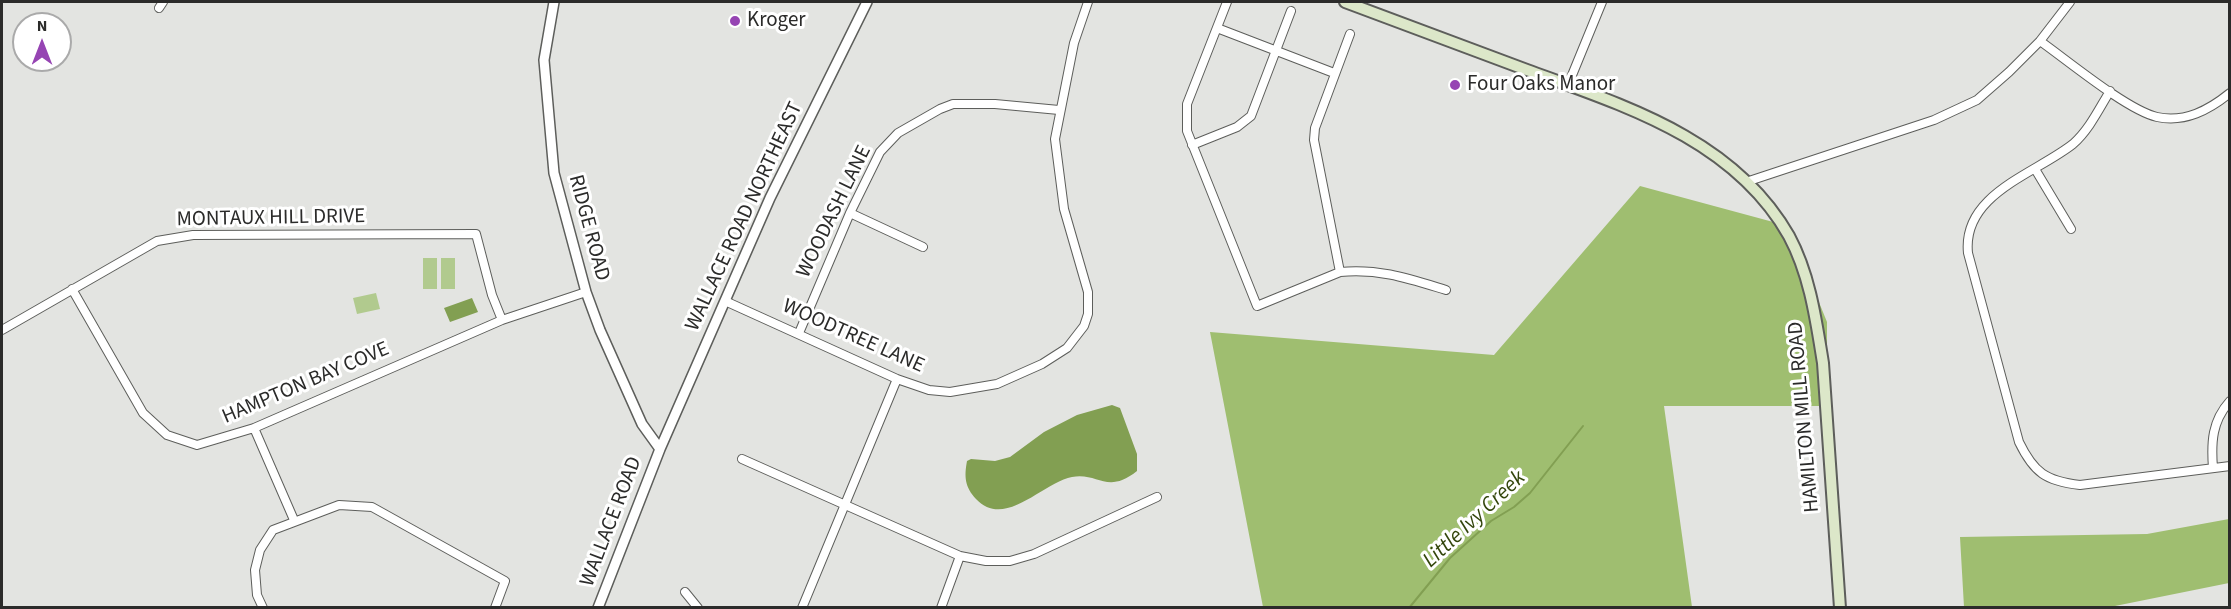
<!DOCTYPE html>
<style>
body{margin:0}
#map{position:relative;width:2231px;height:609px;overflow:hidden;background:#e3e4e1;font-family:"Source Sans 3",sans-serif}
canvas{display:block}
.frame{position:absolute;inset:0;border:3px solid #2b2b2a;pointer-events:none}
.north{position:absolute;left:12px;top:12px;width:60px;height:60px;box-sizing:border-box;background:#fff;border:2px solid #aaa;border-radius:50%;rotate:0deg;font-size:16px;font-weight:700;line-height:24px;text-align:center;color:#2b2b2a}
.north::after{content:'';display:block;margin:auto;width:21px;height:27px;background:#9644b3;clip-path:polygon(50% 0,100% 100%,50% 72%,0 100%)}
</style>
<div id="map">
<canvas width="2231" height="609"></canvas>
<div class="frame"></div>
<div class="north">N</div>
</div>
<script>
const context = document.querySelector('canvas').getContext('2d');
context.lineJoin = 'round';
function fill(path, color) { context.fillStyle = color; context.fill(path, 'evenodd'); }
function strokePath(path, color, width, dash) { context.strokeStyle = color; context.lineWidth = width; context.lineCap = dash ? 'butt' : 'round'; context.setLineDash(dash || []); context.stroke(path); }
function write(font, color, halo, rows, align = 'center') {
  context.font = font + ' "Source Sans 3",sans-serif'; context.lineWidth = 6; context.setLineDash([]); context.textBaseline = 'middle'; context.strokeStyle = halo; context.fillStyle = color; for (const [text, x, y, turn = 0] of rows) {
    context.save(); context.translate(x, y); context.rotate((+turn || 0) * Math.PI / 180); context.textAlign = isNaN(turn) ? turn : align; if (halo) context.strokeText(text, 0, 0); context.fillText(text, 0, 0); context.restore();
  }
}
const green = new Path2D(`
 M 423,258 L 437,258 L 437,289 L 423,289 Z
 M 441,258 L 455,258 L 455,289 L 441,289 Z
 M 376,293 L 380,309 L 357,314 L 353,298 Z`);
const forest = new Path2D(`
 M 1640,186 L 1788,226 L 1827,322 L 1827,406 L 1664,406 L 1692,607 L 1263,607 L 1210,332 L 1494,355 Z
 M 2229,519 L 2229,583 L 2110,607 L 1964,607 L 1960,537 L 2147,534 Z`);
const water = new Path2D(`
 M 472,298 L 478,312 L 450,322 L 444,308 Z
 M 1112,405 L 1120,408 L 1137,454 L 1137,471 C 1107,495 1098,472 1072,477 C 1043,482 1005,530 976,499 C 965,487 964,477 967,461 L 971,459 L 995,461 L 1010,457 L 1044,432 L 1077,415 Z`);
const stream = new Path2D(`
 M 1409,608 L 1450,558 L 1491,521 L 1514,507 L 1530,493 L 1583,426`);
const minor = new Path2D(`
 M 1227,2 L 1187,104 L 1187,131 L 1257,306 L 1340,272 C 1379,268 1410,279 1446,290
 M 159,8 L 163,2
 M 1217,28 L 1334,73
 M 2040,41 C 2067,60 2127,110 2157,117 C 2185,123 2209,110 2230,93
 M 1568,85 L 1602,2
 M 2110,91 C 2099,109 2089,130 2073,144 C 2035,174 1962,194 1968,253 L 2019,442 C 2034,473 2046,481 2080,485 L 2230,466
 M 1192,145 L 1237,127 L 1251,116 L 1291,11
 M 2035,169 L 2071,229
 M 1746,182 L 1934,120 L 1977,100 L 2009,72 L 2040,41 L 2070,2
 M 850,213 L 923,247
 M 1340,272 L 1314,140 L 1315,128 L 1350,34
 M 72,289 L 143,413 L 167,435 L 197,445 L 254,428 L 502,320 L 586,292
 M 725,301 L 897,379 L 929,390 L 950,392 L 997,384 L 1042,364 L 1067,348 L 1084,326 L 1088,314 L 1088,292 L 1064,209 L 1055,139 L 1074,43 L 1088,2
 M 2,330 L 157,241 L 193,235 L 476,234 L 492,295 L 502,320
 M 799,333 L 850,213 L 880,152 L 898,133 L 940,109 L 953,104 L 995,104 L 1059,110
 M 254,428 L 294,520
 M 742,459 L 960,556 L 986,561 L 1010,561 L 1034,554 L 1157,497
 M 2213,468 C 2211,442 2212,421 2230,401
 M 685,592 L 698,608
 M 263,608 L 257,595 L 255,570 L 260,550 L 273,530 L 339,505 L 372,507 L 505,581 L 495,608
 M 802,608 L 897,379
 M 941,608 L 960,556`);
const tertiary = new Path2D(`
 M 554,2 L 544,60 L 554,173 L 586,292 L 600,330 L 642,424 L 660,449
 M 598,608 L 660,449 L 770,198 L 867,2`);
const secondary = new Path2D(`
 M 1345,2 C 1405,24 1466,47 1527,70 C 1625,106 1734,139 1789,236 C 1810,275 1816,320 1823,363 L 1840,608`);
const markers = [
 [735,21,6,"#9644b3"],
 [1455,85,6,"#9644b3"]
];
const poiNames = [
 ["Kroger",747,21],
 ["Four Oaks Manor",1467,85]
];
const streetNames = [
 ["WOODASH LANE",835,212,-64],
 ["WALLACE ROAD NORTHEAST",745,217,-65],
 ["MONTAUX HILL DRIVE",271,219,-1],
 ["RIDGE ROAD",588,228,75],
 ["WOODTREE LANE",853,337,24],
 ["HAMPTON BAY COVE",306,384,-23],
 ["HAMILTON MILL ROAD",1805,417,-95],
 ["WALLACE ROAD",612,522,-69]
];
const waterNames = [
 ["Little Ivy Creek",1475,520,-43]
];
fill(green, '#b1ca8e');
fill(forest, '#9fbe70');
fill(water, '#829f52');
strokePath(stream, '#829f52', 2);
strokePath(minor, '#5d5e5b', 10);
strokePath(tertiary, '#5d5e5b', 12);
strokePath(secondary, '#5d5e5b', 14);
strokePath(minor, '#fff', 8);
strokePath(tertiary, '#fff', 9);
strokePath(secondary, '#dce7c9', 10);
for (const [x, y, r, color] of markers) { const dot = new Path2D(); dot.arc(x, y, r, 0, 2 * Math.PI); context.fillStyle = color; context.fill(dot); strokePath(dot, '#fff', 2); }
write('21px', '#2b2b2a', '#fff', poiNames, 'left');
write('21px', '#2b2b2a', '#fff', streetNames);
write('italic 22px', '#33460c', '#fff', waterNames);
</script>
